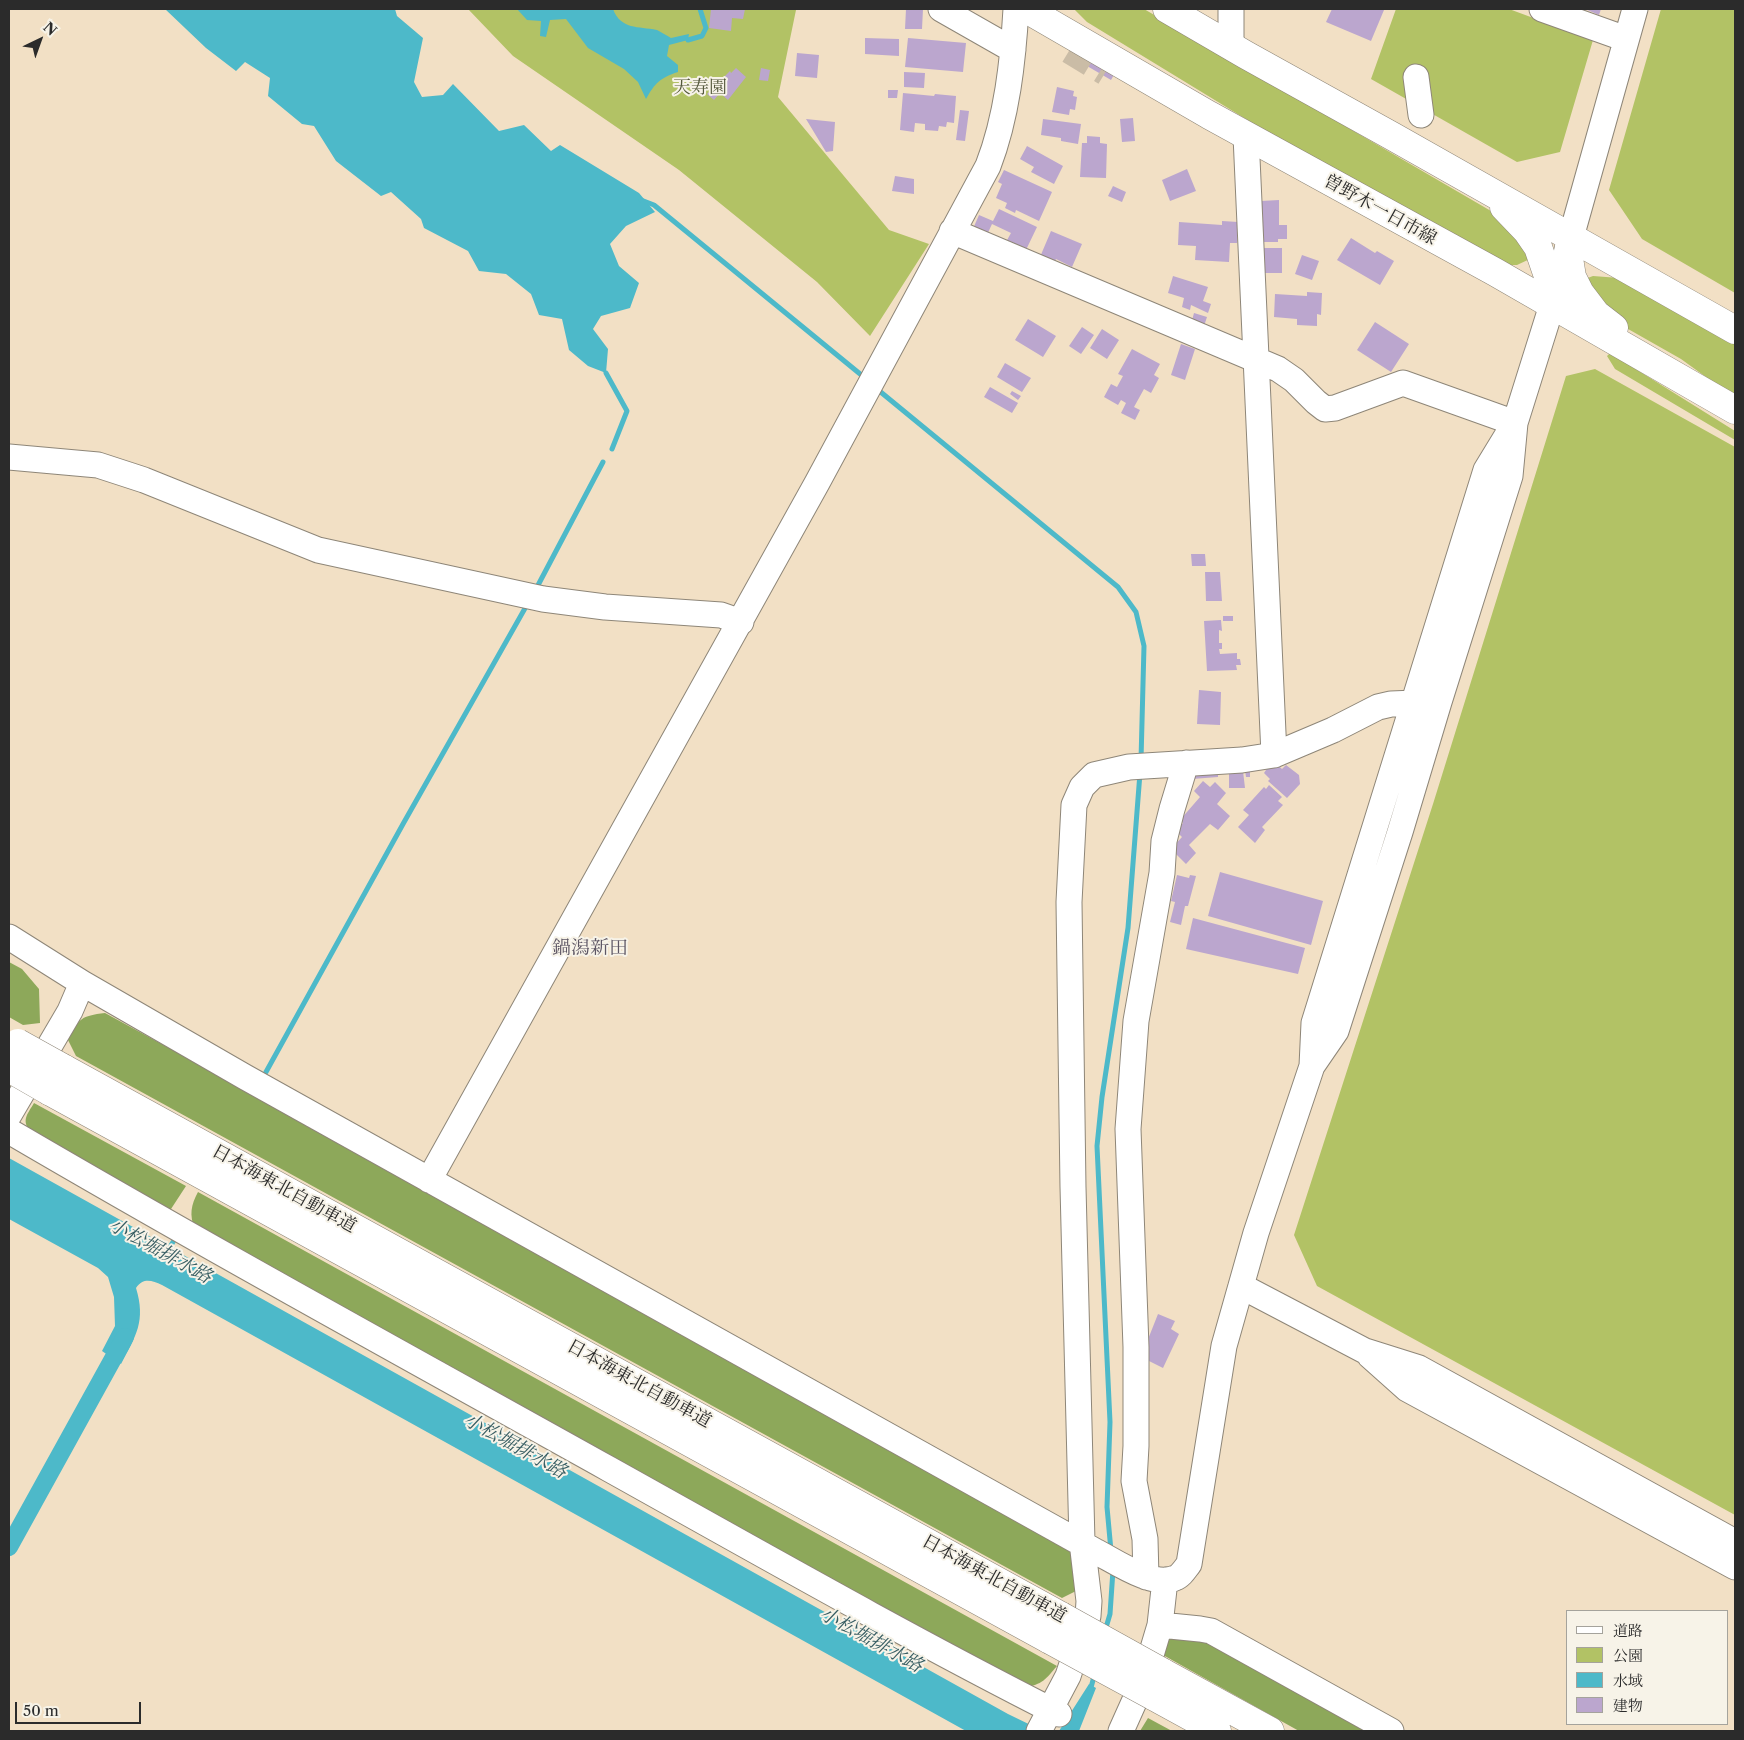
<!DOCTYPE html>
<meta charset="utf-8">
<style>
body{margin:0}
#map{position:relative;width:1744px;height:1740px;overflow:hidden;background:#f2e0c5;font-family:"Libre Caslon Text","Noto Serif JP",serif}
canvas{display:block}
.frame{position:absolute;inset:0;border:10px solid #2b2b2b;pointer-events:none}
.legend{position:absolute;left:1566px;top:1610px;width:162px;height:115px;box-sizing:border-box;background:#f7f3e8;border:1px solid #a5a39c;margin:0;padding:6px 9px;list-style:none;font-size:15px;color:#2b2b2b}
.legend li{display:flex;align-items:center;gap:10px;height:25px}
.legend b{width:25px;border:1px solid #a5a39c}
.north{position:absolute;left:15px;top:15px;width:50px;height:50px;-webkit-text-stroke:4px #f7f3e8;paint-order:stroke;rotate:42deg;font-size:14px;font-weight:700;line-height:20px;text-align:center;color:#2b2b2b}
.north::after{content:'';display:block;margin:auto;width:18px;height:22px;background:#2b2b2b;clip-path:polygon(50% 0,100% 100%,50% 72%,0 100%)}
.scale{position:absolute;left:15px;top:1702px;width:126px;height:22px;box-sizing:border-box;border:2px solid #2b2b2b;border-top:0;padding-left:6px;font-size:15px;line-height:18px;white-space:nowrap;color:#2b2b2b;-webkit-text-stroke:4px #f7f3e8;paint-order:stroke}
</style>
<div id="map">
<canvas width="1744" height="1740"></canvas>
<div class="frame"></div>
<ul class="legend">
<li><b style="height:6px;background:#fff"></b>道路</li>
<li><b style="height:14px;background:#b2c265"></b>公園</li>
<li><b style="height:14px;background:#4db9c9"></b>水域</li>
<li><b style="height:14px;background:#bba6ce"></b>建物</li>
</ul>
<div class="north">N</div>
<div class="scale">50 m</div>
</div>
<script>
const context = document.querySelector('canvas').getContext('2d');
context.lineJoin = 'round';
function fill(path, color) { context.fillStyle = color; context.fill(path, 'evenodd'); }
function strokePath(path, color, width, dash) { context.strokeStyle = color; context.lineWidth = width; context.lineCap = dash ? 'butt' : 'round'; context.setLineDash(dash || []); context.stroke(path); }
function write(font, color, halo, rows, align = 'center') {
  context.font = font + ' "Libre Caslon Text","Noto Serif JP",serif'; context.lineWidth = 4; context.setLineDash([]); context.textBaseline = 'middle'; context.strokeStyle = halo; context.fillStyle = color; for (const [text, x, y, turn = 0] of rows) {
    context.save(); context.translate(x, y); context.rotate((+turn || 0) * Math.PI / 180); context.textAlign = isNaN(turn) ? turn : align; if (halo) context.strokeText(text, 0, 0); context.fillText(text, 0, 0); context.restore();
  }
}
const green = new Path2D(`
 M 468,9 L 796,10 L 778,97 L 889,230 L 929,244 L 870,336 L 817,282 L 679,170 L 513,56 Z
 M 1074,9 L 1144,9 L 1503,218 L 1532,258 L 1517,265 L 1509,265 L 1295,149 L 1087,22 Z
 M 1396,9 L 1509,9 L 1593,40 L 1560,152 L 1517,162 L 1371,79 Z
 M 1661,9 L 1735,9 L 1735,293 L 1642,239 L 1609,190 Z
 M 1593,276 L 1619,278 L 1735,340 L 1735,398 L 1681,359 L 1614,321 L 1585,279 Z
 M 1610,353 L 1735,431 L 1735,440 L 1615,369 L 1607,356 Z
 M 1595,369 L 1735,447 L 1735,1515 L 1317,1286 L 1294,1235 L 1433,804 L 1566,376 Z`);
const forest = new Path2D(`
 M 9,962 L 22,969 L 39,989 L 40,1023 L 23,1025 L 9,1017 Z
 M 105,1013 L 1063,1537 L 1077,1558 L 1078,1590 L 1062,1598 L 76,1056 L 68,1040 C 79,1018 81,1016 105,1013 Z
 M 34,1103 L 186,1186 L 171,1209 L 159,1211 L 31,1133 C 21,1120 27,1115 34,1103 Z
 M 198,1192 L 1057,1666 C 1046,1679 1042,1685 1025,1687 L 195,1229 C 189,1215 191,1205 198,1192 Z
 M 1204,1630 L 1393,1731 L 1299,1731 L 1163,1655 L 1167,1632 Z
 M 1148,1718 L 1172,1731 L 1140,1731 Z`);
const water = new Path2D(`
 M 165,9 L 395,9 L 397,16 L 423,38 L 414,82 L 422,97 L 443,95 L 453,84 L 499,131 L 524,125 L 551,151 L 560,145 L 639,193 L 655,212 L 626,226 L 610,244 L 619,266 L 639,283 L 630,308 L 601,316 L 593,329 L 608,349 L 606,373 L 588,366 L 569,350 L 562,319 L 539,315 L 531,294 L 506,274 L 479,271 L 468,251 L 424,228 L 421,219 L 391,192 L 381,196 L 336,161 L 314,126 L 302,124 L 268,96 L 270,78 L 245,62 L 236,71 L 206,48 Z
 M 517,9 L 613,9 C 621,30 638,26 657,30 C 661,32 666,35 671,38 L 689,34 L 688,40 L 669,45 L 667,56 L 678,65 L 678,72 C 660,78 655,83 646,99 L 638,82 L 624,69 L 588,48 L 566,19 L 550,20 L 546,37 L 540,36 L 541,21 L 527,20 Z
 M 9,1158 L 1008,1714 L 1043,1731 L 966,1731 L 162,1285 C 152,1281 144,1277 136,1288 C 146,1321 136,1336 121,1364 L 102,1351 L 115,1326 L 114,1297 L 108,1277 L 98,1268 L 9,1219 Z
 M 1089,1684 L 1096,1688 L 1079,1731 L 1059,1731 Z`);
const stream = new Path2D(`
 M 688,40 L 702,36 L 706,28 L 700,9
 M 641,200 L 654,205 L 865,378
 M 606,373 L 627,411 L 612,449
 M 877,389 L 1118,587 L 1136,612 L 1144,646 L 1141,760
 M 536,589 L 603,462
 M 266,1072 L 403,824 L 528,603
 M 168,1250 L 173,1242
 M 1111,1551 L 1107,1507 L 1110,1422 L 1097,1146 L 1102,1097 L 1128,928 L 1140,773
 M 1105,1631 L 1110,1614 L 1113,1570
 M 1090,1691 L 1095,1673`);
const canal = new Path2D(`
 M 9,1547 L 125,1337`);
const building = new Path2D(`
 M 711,9 L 745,9 L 743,19 L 732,18 L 731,31 L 709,28 Z
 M 906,9 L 923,9 L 922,29 L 905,29 Z
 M 1332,9 L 1380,9 L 1384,10 L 1371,41 L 1326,22 Z
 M 1585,9 L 1601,9 L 1599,15 Z
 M 865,38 L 899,39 L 899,56 L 865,54 Z
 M 908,38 L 966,43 L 963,72 L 905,67 Z
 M 1075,49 L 1115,73 L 1111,80 L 1070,56 Z
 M 797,53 L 819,55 L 817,78 L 795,76 Z
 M 736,68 L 746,77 L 728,100 L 720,93 L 714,100 L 707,94 L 730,71 L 731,73 Z
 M 761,68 L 770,70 L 768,81 L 759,80 Z
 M 904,72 L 925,73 L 924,88 L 904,87 Z
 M 1057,87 L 1074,91 L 1073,96 L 1077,97 L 1075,110 L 1070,109 L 1069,115 L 1052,112 Z
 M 888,90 L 898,90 L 897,98 L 888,98 Z
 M 903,93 L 934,96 L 935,94 L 956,96 L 954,123 L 947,122 L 946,127 L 939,126 L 938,131 L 925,130 L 925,124 L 915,123 L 914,132 L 900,130 Z
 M 960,110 L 969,111 L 965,141 L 956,140 Z
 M 1133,118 L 1135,141 L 1122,142 L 1120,119 Z
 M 806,119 L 835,122 L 833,151 L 826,152 Z
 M 1043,119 L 1081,124 L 1078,144 L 1061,141 L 1061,138 L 1041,135 Z
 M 1087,136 L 1100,137 L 1100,143 L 1107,144 L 1106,178 L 1080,177 L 1082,143 L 1087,143 Z
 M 1027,146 L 1063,166 L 1054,184 L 1031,172 L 1034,167 L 1020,159 Z
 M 1187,169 L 1196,191 L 1170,201 L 1162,180 Z
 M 1004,170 L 1052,192 L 1039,221 L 1016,210 L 1015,213 L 1005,208 L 1007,203 L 996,198 L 1002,184 L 998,182 Z
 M 895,176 L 914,179 L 914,194 L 892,191 Z
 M 1113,186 L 1126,192 L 1122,202 L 1108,196 Z
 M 1279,200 L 1279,225 L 1287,225 L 1287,239 L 1278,239 L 1278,242 L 1262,242 L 1261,201 Z
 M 999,209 L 1037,227 L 1025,252 L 1006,242 L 1011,233 L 992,224 L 986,237 L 972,231 L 979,215 L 993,221 Z
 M 1222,221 L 1238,222 L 1237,243 L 1230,243 L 1229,262 L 1195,260 L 1196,246 L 1178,245 L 1179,222 L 1222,225 Z
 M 1051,231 L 1082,244 L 1072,267 L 1056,259 L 1054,264 L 1040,257 Z
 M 1351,238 L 1375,253 L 1377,251 L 1394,261 L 1380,285 L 1337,260 Z
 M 1263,248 L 1282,248 L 1282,273 L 1264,273 Z
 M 1302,255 L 1319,261 L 1312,280 L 1295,274 Z
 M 1173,276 L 1208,287 L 1203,301 L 1211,304 L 1208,313 L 1191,305 L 1190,310 L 1182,307 L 1184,298 L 1168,293 Z
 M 1307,292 L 1322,293 L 1321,315 L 1317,314 L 1317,326 L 1297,325 L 1297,319 L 1274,317 L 1275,294 L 1307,296 Z
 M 1194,313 L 1207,317 L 1202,332 L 1190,328 Z
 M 1028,319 L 1056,336 L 1043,357 L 1015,340 Z
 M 1375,322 L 1409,344 L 1391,372 L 1357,350 Z
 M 1082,327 L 1094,335 L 1081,354 L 1069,346 Z
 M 1102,329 L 1119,340 L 1107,359 L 1090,348 Z
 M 1181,344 L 1195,349 L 1185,380 L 1171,375 Z
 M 1132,349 L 1160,364 L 1154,375 L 1159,378 L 1151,393 L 1144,389 L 1134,407 L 1140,410 L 1135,420 L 1121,413 L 1126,403 L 1121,400 L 1118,405 L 1104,397 L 1111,384 L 1117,387 L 1123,376 L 1118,374 Z
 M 1005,363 L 1031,378 L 1022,392 L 997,377 Z
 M 990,387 L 1018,403 L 1012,413 L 984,397 Z
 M 1012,391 L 1021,396 L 1018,400 L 1010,394 Z
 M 1191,554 L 1205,554 L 1206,566 L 1192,566 Z
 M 1205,572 L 1220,572 L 1222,601 L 1206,601 Z
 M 1223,616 L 1233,616 L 1233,621 L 1223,621 Z
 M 1221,620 L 1222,631 L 1219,630 L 1219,643 L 1222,643 L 1222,649 L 1219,649 L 1220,654 L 1237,653 L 1237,659 L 1240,659 L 1241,665 L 1236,665 L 1237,670 L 1207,671 L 1204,621 Z
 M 1199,690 L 1221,692 L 1220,725 L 1197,724 Z
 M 1286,765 L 1299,775 L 1300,784 L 1287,798 L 1268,781 L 1270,779 L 1264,773 L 1268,767 L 1279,766 L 1282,769 Z
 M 1245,770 L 1250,770 L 1250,777 L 1246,777 Z
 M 1192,771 L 1218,771 L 1218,777 L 1192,779 Z
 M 1243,771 L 1245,788 L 1229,788 L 1229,772 Z
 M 1203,781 L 1210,787 L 1215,782 L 1226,793 L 1217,804 L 1230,816 L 1218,830 L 1210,824 L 1189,845 L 1196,853 L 1186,864 L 1171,849 L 1182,837 L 1176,831 L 1183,823 L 1180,820 L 1200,797 L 1194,791 Z
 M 1269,785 L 1282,797 L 1278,801 L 1283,805 L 1262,827 L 1265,830 L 1255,843 L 1238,827 L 1249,815 L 1243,810 L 1264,787 L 1266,789 Z
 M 1220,872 L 1323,901 L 1311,945 L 1208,916 Z
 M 1177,875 L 1189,878 L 1190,875 L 1196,876 L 1188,906 L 1185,906 L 1181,925 L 1170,922 L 1175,902 L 1171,901 Z
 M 1193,918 L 1305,948 L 1298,974 L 1186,949 Z
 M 1158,1314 L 1175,1321 L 1171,1329 L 1179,1334 L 1163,1368 L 1141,1357 Z`);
const minorTunnel = new Path2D(`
 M 1069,51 L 1105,73`);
const minor = new Path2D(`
 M 941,9 L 1013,50
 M 1231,9 L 1231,47
 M 1542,9 L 1626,39
 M 1416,77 L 1421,115
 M 1246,136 L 1274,755
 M 952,231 L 1278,369 L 1294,380 L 1316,402 L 1325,409 L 1335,408 L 1403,383 L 1515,423
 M 9,457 L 98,465 L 144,480 L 318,550 L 543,599 L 605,607 L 721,615 L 741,622
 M 9,937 L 82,983 L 245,1077 L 1095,1551 C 1115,1561 1153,1588 1175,1578 C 1181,1576 1185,1569 1189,1564 L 1224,1346 L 1256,1233 L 1312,1066 L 1336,1031 L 1400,832 L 1439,702 L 1510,476 L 1515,423 L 1552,305 L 1635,9
 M 1312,1066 L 1314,1023 L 1486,470 L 1511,429
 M 9,1115 L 70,1011 L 82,983
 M 9,1131 C 207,1247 408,1357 609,1469 C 758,1552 907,1637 1059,1714
 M 429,1180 L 817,483 L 988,166 C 1007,117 1013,61 1016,9
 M 1241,1286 L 1365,1351 L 1419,1368 L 1735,1542
 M 1370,1356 L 1407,1389 L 1735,1567
 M 1146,1577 L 1145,1539 L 1134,1481 L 1136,1446 L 1136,1347 L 1128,1129 L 1136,1021 L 1162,873 L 1164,841 L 1172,809 L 1186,763
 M 1160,1625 L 1200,1629 L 1211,1631 L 1391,1731
 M 1039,1731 L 1068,1676 L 1088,1616 L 1089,1601 L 1082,1542 L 1073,1187 L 1069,902 L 1074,805 L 1082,787 L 1094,775 L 1129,767 L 1242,760 L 1274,755 L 1333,730 L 1378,707 L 1391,704 L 1439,702
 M 1121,1731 L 1143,1682 L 1160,1625 L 1165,1580`);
const major = new Path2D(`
 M 1026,9 L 1209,115 L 1495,272 L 1735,410
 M 1167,9 L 1246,55 L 1392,136 L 1735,330
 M 1504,207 L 1527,231 L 1538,247 L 1551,285 L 1552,305
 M 1571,236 L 1568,252 L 1572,277 L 1580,293 L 1596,314 L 1614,328`);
const highway = new Path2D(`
 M 63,1068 L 1061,1616
 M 49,1091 L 1050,1640
 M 1162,1672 L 1270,1731
 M 1153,1696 L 1217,1731`);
const highwayBridge = new Path2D(`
 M 18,1043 L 63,1068
 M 9,1068 L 49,1091
 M 1061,1616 L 1162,1672
 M 1050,1640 L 1153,1696`);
const parkNames = [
 ["天寿園",700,88]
];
const streetNames = [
 ["曽野木一日市線",1380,210,29],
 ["日本海東北自動車道",284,1189,29],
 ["日本海東北自動車道",639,1384,29],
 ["日本海東北自動車道",994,1579,29]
];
const neighbourhoodNames = [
 ["鍋潟新田",590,949]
];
const waterNames = [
 ["小松堀排水路",160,1251,29],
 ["小松堀排水路",515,1446,29],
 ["小松堀排水路",871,1640,29]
];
fill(green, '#b2c265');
fill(forest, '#8da85a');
fill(water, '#4db9c9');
strokePath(stream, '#4db9c9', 5);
strokePath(canal, '#4db9c9', 18);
fill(building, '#bba6ce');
strokePath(minorTunnel, '#cabca6', 25, [25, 12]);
strokePath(minor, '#8e8678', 27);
strokePath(major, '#8e8678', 29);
strokePath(highway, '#8e8678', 29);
strokePath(minor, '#fff', 25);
strokePath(major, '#fff', 28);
strokePath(highway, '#fff', 28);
strokePath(highwayBridge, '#8e8678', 29, []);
strokePath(highwayBridge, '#fff', 28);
write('18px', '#54583c', '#f7f3e8', parkNames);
write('18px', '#2b2b2b', '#f7f3e8', streetNames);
write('19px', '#5d5664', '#f7f3e8', neighbourhoodNames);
write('italic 19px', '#375d62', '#f7f3e8', waterNames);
</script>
